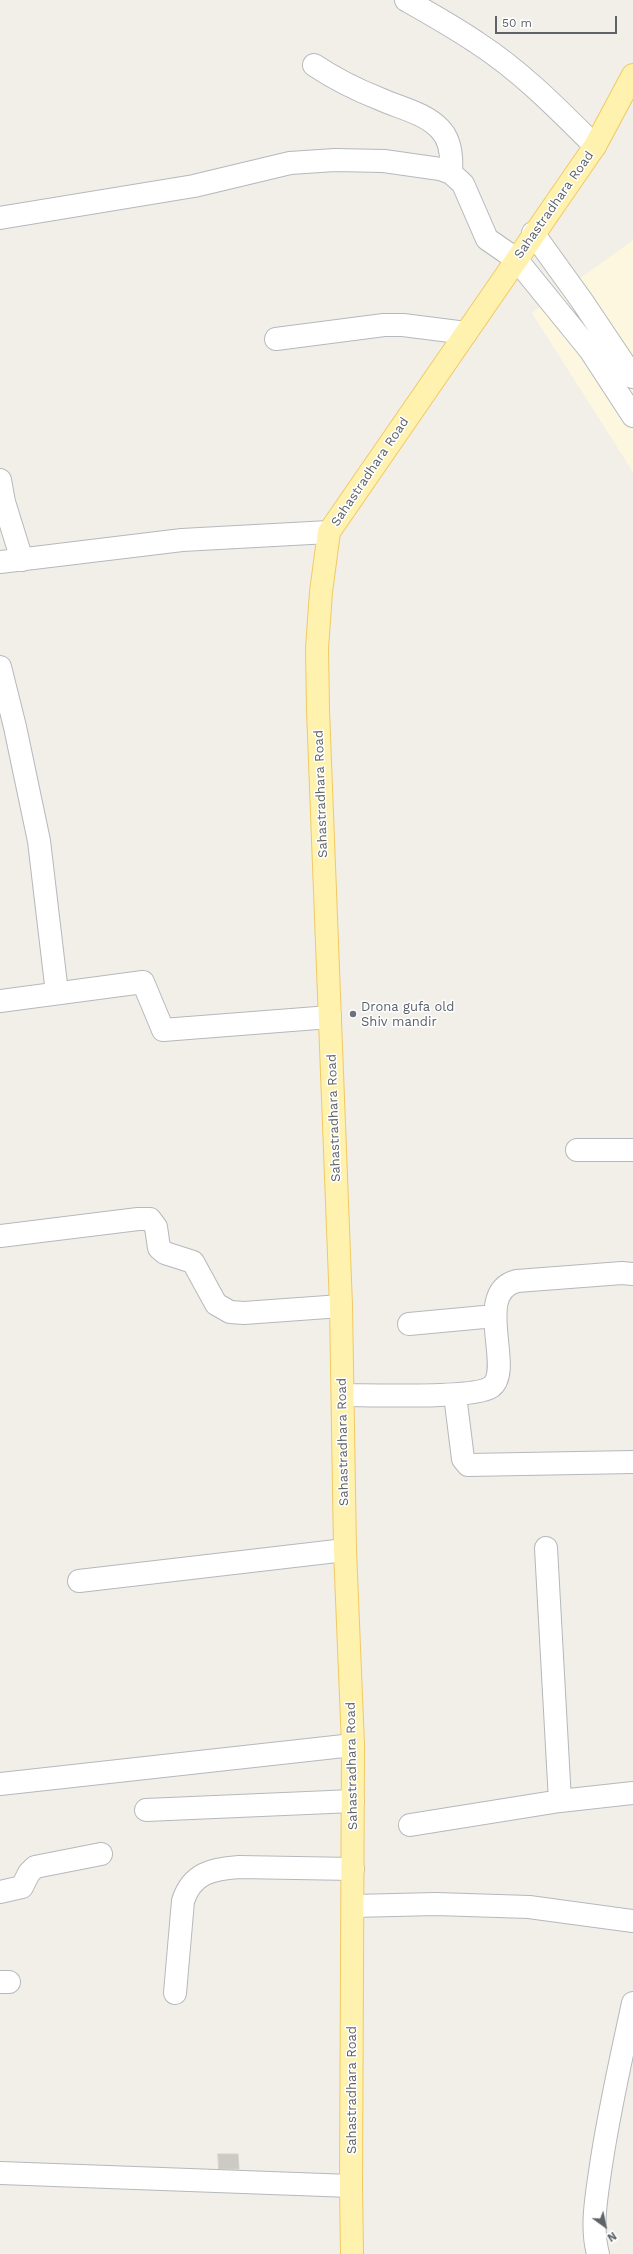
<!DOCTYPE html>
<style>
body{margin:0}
#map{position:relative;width:633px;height:2254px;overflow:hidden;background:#f1efe8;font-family:"Work Sans",sans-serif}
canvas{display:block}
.north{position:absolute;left:585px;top:2206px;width:40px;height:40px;-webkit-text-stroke:3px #fff;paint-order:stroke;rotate:147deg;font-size:11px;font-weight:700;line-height:16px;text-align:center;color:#5f6368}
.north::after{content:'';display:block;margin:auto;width:14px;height:18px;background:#5f6368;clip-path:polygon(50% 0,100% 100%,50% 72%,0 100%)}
.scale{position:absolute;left:495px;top:16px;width:122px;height:18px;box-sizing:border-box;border:2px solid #5f6368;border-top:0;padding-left:5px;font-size:12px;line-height:14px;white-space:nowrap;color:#5f6368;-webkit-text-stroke:3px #fff;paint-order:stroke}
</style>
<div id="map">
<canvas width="633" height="2254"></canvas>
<div class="north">N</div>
<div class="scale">50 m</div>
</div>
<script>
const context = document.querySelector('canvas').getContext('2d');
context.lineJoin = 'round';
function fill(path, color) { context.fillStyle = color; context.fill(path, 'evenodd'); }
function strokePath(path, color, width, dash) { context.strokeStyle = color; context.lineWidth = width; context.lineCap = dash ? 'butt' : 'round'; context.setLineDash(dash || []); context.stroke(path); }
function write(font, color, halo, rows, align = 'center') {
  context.font = font + ' "Work Sans",sans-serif'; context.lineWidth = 3; context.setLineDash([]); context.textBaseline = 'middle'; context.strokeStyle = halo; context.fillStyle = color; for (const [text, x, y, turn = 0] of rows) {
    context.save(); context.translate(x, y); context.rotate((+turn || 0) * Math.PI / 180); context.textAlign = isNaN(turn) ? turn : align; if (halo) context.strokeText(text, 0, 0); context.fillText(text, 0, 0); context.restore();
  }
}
const commercial = new Path2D(`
 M 633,238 L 633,472 L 532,313 L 632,241 Z`);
const building = new Path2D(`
 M 218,2154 L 238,2154 L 239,2169 L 219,2169 Z`);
const minor = new Path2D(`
 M 406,0 C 429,13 454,27 476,42 C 521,71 558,109 595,146
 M 314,65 C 335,79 357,90 380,99 C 400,108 425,113 440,129 C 451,140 452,159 451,173
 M 0,218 L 194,186 L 290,163 L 335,160 L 384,161 L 440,169 L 451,173 L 463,184 L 487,239 L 516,259 L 590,350 L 633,416
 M 533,233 L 582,301 L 633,377
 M 276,339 L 384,325 L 403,325 L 466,333
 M 0,480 L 4,502 L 22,560
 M 0,562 L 182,540 L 329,532
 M 0,667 L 15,727 L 39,841 L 57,993
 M 0,1001 L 143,982 L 163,1030 L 330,1017
 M 577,1150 L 633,1150
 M 0,1236 L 138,1219 L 150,1219 L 156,1227 L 159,1248 L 165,1253 L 193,1262 L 216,1304 L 230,1312 L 244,1313 L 341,1306
 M 409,1324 L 495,1316
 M 343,1395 C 370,1395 474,1399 491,1387 C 515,1370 472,1292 517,1281 L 622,1273 L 633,1274
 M 455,1395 L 463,1459 L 468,1465 L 633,1462
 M 546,1548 L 560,1801
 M 79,1581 L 345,1550
 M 0,1784 L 353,1745
 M 146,1810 L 353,1801
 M 410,1825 L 560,1801 L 633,1793
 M 0,1892 L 22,1887 L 29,1873 L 35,1867 L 101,1854
 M 353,1906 L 436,1904 L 529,1907 L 633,1921
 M 0,1982 L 9,1982
 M 175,1993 L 183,1901 C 192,1873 212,1869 239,1867 L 353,1869
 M 0,2173 L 351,2186
 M 598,2254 C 591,2228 596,2199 600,2172 C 608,2115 621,2059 633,2003`);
const major = new Path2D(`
 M 352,2254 L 351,2186 L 353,1745 L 345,1550 L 341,1306 L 318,710 L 317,648 L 321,592 L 329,532 L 595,146 L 633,75`);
const markers = [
 [353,1014,4,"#6b7280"]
];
const streetNames = [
 ["Sahastradhara Road",554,205,-55],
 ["Sahastradhara Road",370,472,-56],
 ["Sahastradhara Road",321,794,-92],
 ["Sahastradhara Road",334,1118,-92],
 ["Sahastradhara Road",343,1442,-91],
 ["Sahastradhara Road",352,1766,-91],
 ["Sahastradhara Road",352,2090,-90]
];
const worshipNames = [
 ["Drona gufa old",361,1007],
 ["Shiv mandir",361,1022]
];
fill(commercial, '#fef7e0');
fill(building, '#cccac5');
strokePath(building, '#d6d1c6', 1);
strokePath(minor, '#b5b8bc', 24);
strokePath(major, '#f2c960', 24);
strokePath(minor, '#fff', 22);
strokePath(major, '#fff2af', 22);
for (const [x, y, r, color] of markers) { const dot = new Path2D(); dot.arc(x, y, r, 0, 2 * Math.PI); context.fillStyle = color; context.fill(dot); strokePath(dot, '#fff', 1.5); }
write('13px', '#5f6368', '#fff', streetNames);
write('13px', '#5b616d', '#fff', worshipNames, 'left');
</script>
